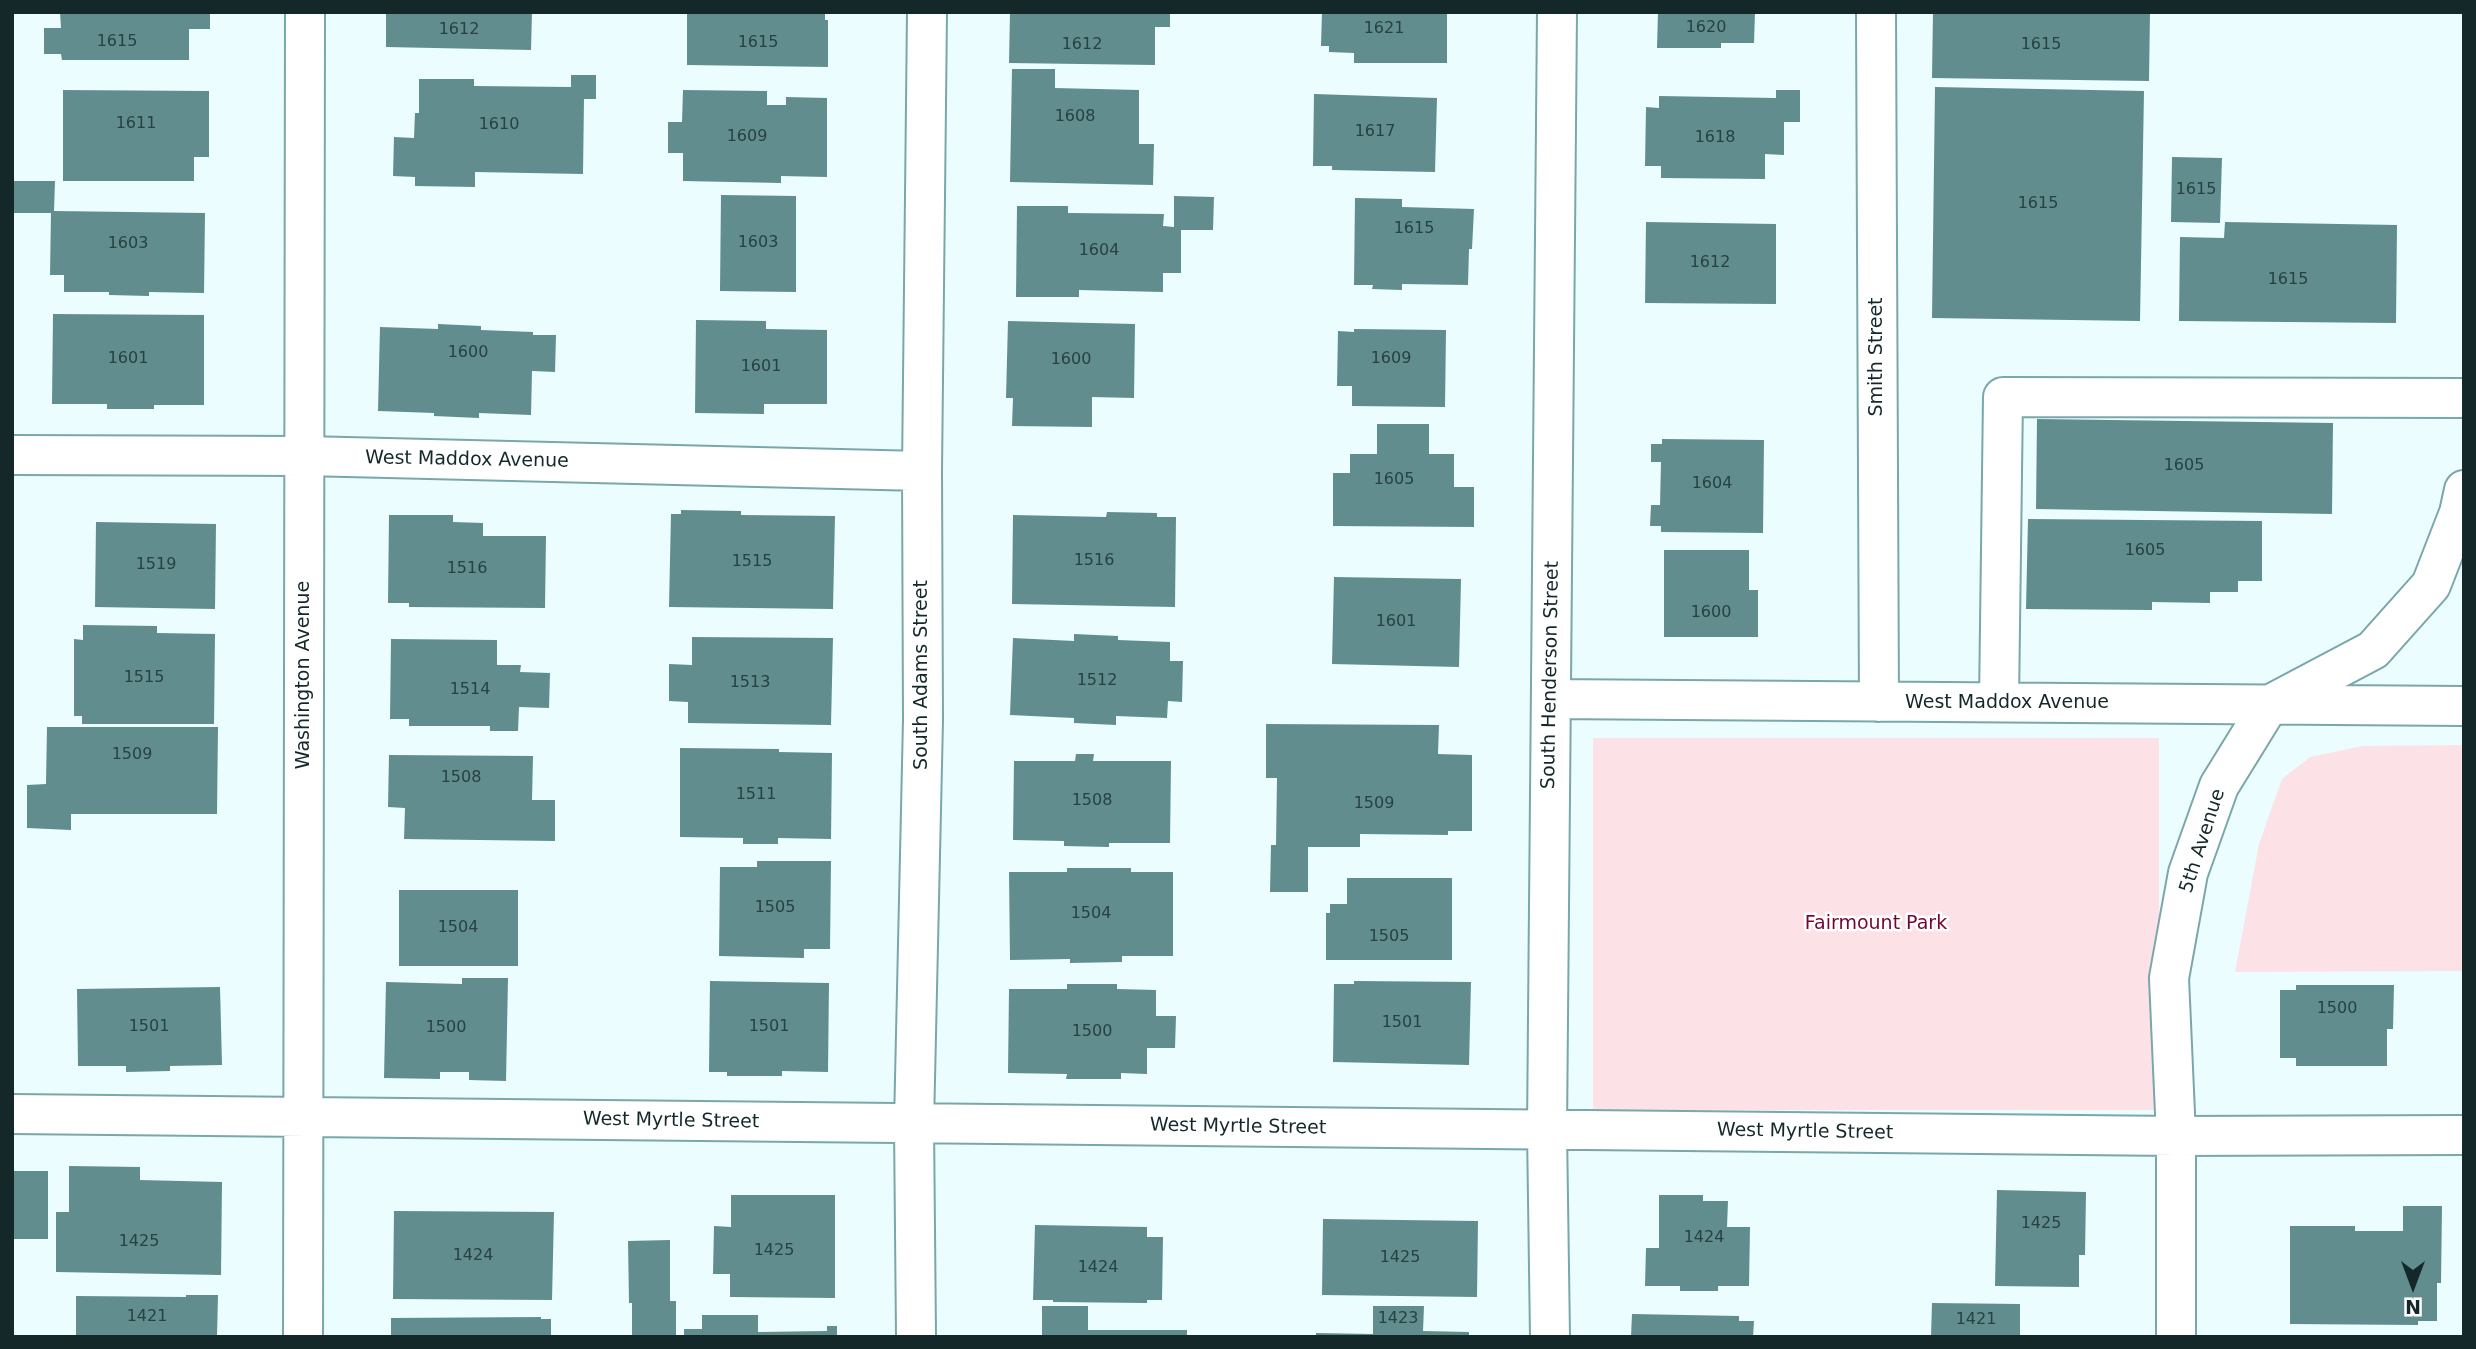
<!DOCTYPE html>
<style>
body{margin:0}
#map{position:relative;width:2476px;height:1349px;overflow:hidden;background:#ebfdfe;font-family:"DejaVu Sans",sans-serif}
canvas{display:block}
.frame{position:absolute;inset:0;border:14px solid #152829;pointer-events:none}
.north{position:absolute;left:2378px;top:1251px;width:70px;height:70px;-webkit-text-stroke:5px #fff;paint-order:stroke;rotate:180deg;font-size:19px;font-weight:700;line-height:28px;text-align:center;color:#152829}
.north::after{content:'';display:block;margin:auto;width:24px;height:32px;background:#152829;clip-path:polygon(50% 0,100% 100%,50% 72%,0 100%)}
</style>
<div id="map">
<canvas width="2476" height="1349"></canvas>
<div class="frame"></div>
<div class="north">N</div>
</div>
<script>
const context = document.querySelector('canvas').getContext('2d');
context.lineJoin = 'round';
function fill(path, color) { context.fillStyle = color; context.fill(path, 'evenodd'); }
function strokePath(path, color, width, dash) { context.strokeStyle = color; context.lineWidth = width; context.lineCap = dash ? 'butt' : 'round'; context.setLineDash(dash || []); context.stroke(path); }
function write(font, color, halo, rows, align = 'center') {
  context.font = font + ' "DejaVu Sans",sans-serif'; context.lineWidth = 5; context.setLineDash([]); context.textBaseline = 'middle'; context.strokeStyle = halo; context.fillStyle = color; for (const [text, x, y, turn = 0] of rows) {
    context.save(); context.translate(x, y); context.rotate((+turn || 0) * Math.PI / 180); context.textAlign = isNaN(turn) ? turn : align; if (halo) context.strokeText(text, 0, 0); context.fillText(text, 0, 0); context.restore();
  }
}
const green = new Path2D(`
 M 1593,738 L 2159,738 L 2159,1110 L 1593,1110 Z
 M 2464,745 L 2464,971 L 2235,972 L 2259,844 L 2282,779 L 2310,757 L 2363,746 Z`);
const building = new Path2D(`
 M 60,12 L 210,12 L 210,29 L 189,29 L 189,60 L 62,60 L 61,54 L 44,54 L 44,28 L 61,28 Z
 M 386,12 L 532,12 L 531,50 L 386,47 Z
 M 687,12 L 825,12 L 825,20 L 828,20 L 828,67 L 687,65 Z
 M 1010,12 L 1170,12 L 1170,27 L 1155,27 L 1155,65 L 1009,63 Z
 M 1322,12 L 1447,12 L 1447,63 L 1354,63 L 1354,53 L 1329,52 L 1329,46 L 1321,46 Z
 M 1658,12 L 1755,12 L 1754,43 L 1721,43 L 1721,48 L 1657,48 Z
 M 1933,12 L 2150,12 L 2149,81 L 1932,78 Z
 M 1012,69 L 1055,69 L 1055,88 L 1139,90 L 1139,144 L 1154,144 L 1153,185 L 1010,182 Z
 M 571,75 L 596,75 L 596,99 L 584,99 L 583,174 L 475,172 L 475,187 L 415,186 L 415,177 L 393,176 L 394,137 L 414,138 L 415,113 L 419,113 L 419,79 L 474,79 L 474,86 L 571,87 Z
 M 1935,87 L 2144,91 L 2140,321 L 1932,318 Z
 M 63,90 L 209,91 L 209,157 L 194,157 L 194,181 L 63,181 Z
 M 683,90 L 767,91 L 767,105 L 786,105 L 786,97 L 827,98 L 827,177 L 781,176 L 781,183 L 683,181 L 683,153 L 668,153 L 668,122 L 682,122 Z
 M 1776,90 L 1800,90 L 1800,122 L 1784,122 L 1784,155 L 1765,154 L 1765,179 L 1661,178 L 1661,166 L 1645,166 L 1646,107 L 1659,108 L 1659,96 L 1776,98 Z
 M 1314,94 L 1437,98 L 1435,172 L 1332,170 L 1332,166 L 1313,166 Z
 M 2172,157 L 2222,158 L 2220,223 L 2171,222 Z
 M 12,181 L 55,181 L 54,211 L 205,213 L 204,293 L 149,292 L 149,296 L 109,295 L 109,292 L 64,292 L 64,275 L 50,275 L 51,213 L 12,213 Z
 M 721,195 L 796,196 L 796,292 L 720,291 Z
 M 1174,196 L 1214,197 L 1213,230 L 1181,230 L 1181,273 L 1163,273 L 1163,292 L 1079,290 L 1079,297 L 1016,297 L 1017,206 L 1068,206 L 1068,213 L 1164,214 L 1163,226 L 1174,227 Z
 M 1355,198 L 1402,199 L 1402,207 L 1474,209 L 1472,249 L 1469,249 L 1468,285 L 1402,284 L 1402,290 L 1372,289 L 1373,285 L 1354,285 Z
 M 1646,222 L 1776,224 L 1776,304 L 1645,303 Z
 M 2225,222 L 2397,225 L 2396,323 L 2179,321 L 2180,237 L 2224,238 Z
 M 53,314 L 204,315 L 204,405 L 154,405 L 154,409 L 107,409 L 107,404 L 52,404 Z
 M 696,320 L 766,321 L 766,329 L 827,330 L 827,404 L 764,404 L 764,414 L 695,413 Z
 M 1008,321 L 1135,324 L 1134,398 L 1092,397 L 1092,427 L 1012,426 L 1013,398 L 1006,398 Z
 M 438,324 L 481,326 L 481,330 L 533,332 L 533,335 L 556,335 L 555,372 L 532,371 L 531,415 L 479,413 L 479,418 L 434,416 L 434,413 L 378,411 L 380,327 L 438,329 Z
 M 1354,329 L 1446,330 L 1445,407 L 1352,406 L 1352,386 L 1337,386 L 1338,331 L 1354,332 Z
 M 2037,419 L 2333,423 L 2332,514 L 2036,509 Z
 M 1377,424 L 1429,424 L 1429,454 L 1454,454 L 1454,487 L 1474,487 L 1474,527 L 1333,526 L 1333,473 L 1350,473 L 1350,454 L 1377,454 Z
 M 1662,439 L 1764,440 L 1763,533 L 1661,532 L 1661,526 L 1650,526 L 1651,505 L 1660,505 L 1661,462 L 1651,462 L 1651,444 L 1662,444 Z
 M 681,510 L 741,511 L 741,515 L 835,516 L 833,609 L 669,607 L 671,514 L 681,514 Z
 M 1107,512 L 1157,513 L 1157,517 L 1176,517 L 1175,607 L 1012,604 L 1013,515 L 1106,517 Z
 M 389,515 L 453,515 L 453,522 L 483,523 L 483,536 L 546,536 L 545,608 L 409,607 L 409,603 L 388,603 Z
 M 2028,519 L 2262,521 L 2262,581 L 2238,581 L 2238,592 L 2210,592 L 2210,603 L 2152,602 L 2152,610 L 2026,609 Z
 M 96,522 L 216,524 L 215,609 L 95,607 Z
 M 1664,550 L 1749,550 L 1749,590 L 1758,590 L 1758,637 L 1664,637 Z
 M 1334,577 L 1461,579 L 1459,667 L 1332,664 Z
 M 83,625 L 157,626 L 157,633 L 215,634 L 214,724 L 82,724 L 82,716 L 74,716 L 74,639 L 83,640 Z
 M 1074,634 L 1118,636 L 1118,640 L 1170,642 L 1170,661 L 1183,661 L 1182,702 L 1168,701 L 1167,718 L 1116,716 L 1116,725 L 1074,723 L 1074,718 L 1010,715 L 1013,638 L 1074,641 Z
 M 692,637 L 833,638 L 831,725 L 688,723 L 688,702 L 669,701 L 669,664 L 692,665 Z
 M 391,639 L 497,640 L 497,665 L 521,665 L 520,672 L 550,673 L 549,708 L 519,707 L 518,731 L 490,731 L 490,726 L 409,726 L 409,719 L 390,719 Z
 M 1266,724 L 1439,725 L 1438,754 L 1472,755 L 1472,831 L 1448,831 L 1448,835 L 1360,834 L 1360,847 L 1308,847 L 1308,892 L 1270,892 L 1271,845 L 1276,845 L 1277,778 L 1266,778 Z
 M 47,727 L 218,727 L 217,814 L 71,814 L 71,830 L 27,828 L 27,785 L 46,784 Z
 M 680,748 L 779,749 L 779,752 L 832,753 L 831,839 L 778,838 L 778,844 L 743,844 L 743,838 L 680,837 Z
 M 1076,754 L 1094,754 L 1093,761 L 1171,761 L 1170,843 L 1109,843 L 1109,847 L 1064,846 L 1064,841 L 1013,840 L 1014,761 L 1075,761 Z
 M 389,755 L 533,756 L 532,800 L 555,800 L 555,841 L 404,839 L 405,808 L 388,807 Z
 M 757,861 L 831,861 L 830,949 L 804,949 L 804,958 L 719,956 L 720,867 L 757,867 Z
 M 1067,868 L 1131,868 L 1131,872 L 1173,872 L 1173,956 L 1122,956 L 1122,962 L 1070,963 L 1070,959 L 1010,960 L 1009,872 L 1067,872 Z
 M 1347,878 L 1452,878 L 1452,960 L 1326,960 L 1326,913 L 1330,913 L 1330,904 L 1347,904 Z
 M 399,890 L 518,890 L 518,966 L 399,966 Z
 M 462,978 L 508,978 L 506,1081 L 469,1080 L 469,1072 L 440,1072 L 440,1079 L 384,1078 L 386,982 L 462,984 Z
 M 710,981 L 829,983 L 828,1072 L 782,1071 L 782,1076 L 727,1076 L 727,1072 L 709,1072 Z
 M 1354,981 L 1471,982 L 1469,1065 L 1333,1062 L 1334,984 L 1354,984 Z
 M 1067,984 L 1117,984 L 1117,989 L 1156,990 L 1156,1016 L 1176,1016 L 1175,1048 L 1147,1048 L 1147,1074 L 1121,1073 L 1121,1079 L 1066,1079 L 1067,1074 L 1008,1073 L 1009,989 L 1067,989 Z
 M 2296,985 L 2394,985 L 2393,1029 L 2387,1029 L 2387,1066 L 2296,1066 L 2296,1058 L 2280,1058 L 2280,990 L 2296,990 Z
 M 220,987 L 222,1065 L 170,1066 L 170,1071 L 126,1072 L 126,1066 L 78,1066 L 77,989 Z
 M 69,1166 L 140,1167 L 140,1180 L 222,1182 L 221,1275 L 56,1272 L 56,1212 L 69,1212 Z
 M 12,1171 L 48,1171 L 48,1239 L 12,1239 Z
 M 1997,1190 L 2086,1192 L 2085,1255 L 2079,1255 L 2079,1287 L 1995,1286 Z
 M 731,1195 L 835,1195 L 835,1298 L 730,1297 L 730,1274 L 713,1274 L 714,1226 L 731,1227 Z
 M 1659,1195 L 1703,1195 L 1703,1201 L 1728,1201 L 1727,1227 L 1750,1227 L 1749,1286 L 1718,1286 L 1718,1291 L 1680,1291 L 1680,1286 L 1645,1286 L 1646,1248 L 1659,1248 Z
 M 2403,1206 L 2442,1206 L 2441,1283 L 2437,1283 L 2437,1321 L 2418,1321 L 2418,1325 L 2290,1324 L 2290,1226 L 2355,1226 L 2355,1231 L 2403,1231 Z
 M 394,1211 L 554,1212 L 552,1300 L 393,1299 Z
 M 1323,1219 L 1478,1221 L 1477,1297 L 1322,1295 Z
 M 1035,1225 L 1147,1227 L 1147,1237 L 1163,1237 L 1162,1300 L 1147,1300 L 1147,1303 L 1053,1302 L 1053,1300 L 1033,1300 Z
 M 670,1240 L 670,1301 L 676,1301 L 676,1337 L 632,1337 L 632,1303 L 629,1303 L 628,1241 Z
 M 186,1295 L 218,1295 L 217,1337 L 76,1337 L 76,1296 L 186,1297 Z
 M 1932,1303 L 2020,1304 L 2020,1337 L 1931,1337 Z
 M 1042,1306 L 1088,1306 L 1088,1330 L 1187,1330 L 1187,1337 L 1042,1337 Z
 M 1373,1306 L 1424,1306 L 1423,1331 L 1469,1332 L 1469,1337 L 1316,1337 L 1316,1333 L 1373,1334 Z
 M 1632,1314 L 1739,1316 L 1739,1321 L 1754,1321 L 1753,1337 L 1631,1337 Z
 M 702,1315 L 758,1315 L 758,1332 L 827,1331 L 827,1326 L 837,1326 L 837,1337 L 684,1337 L 684,1329 L 702,1329 Z
 M 541,1317 L 541,1319 L 551,1319 L 551,1337 L 391,1337 L 391,1318 Z`);
const minor = new Path2D(`
 M 1876,12 L 1879,702
 M 12,455 L 305,456 L 922,471
 M 1551,699 L 2464,706
 M 1999,702 L 2003,397 L 2464,398
 M 12,1114 L 2176,1136 L 2464,1135
 M 303,1337 L 305,12
 M 916,1337 L 914,1124 L 923,720 L 922,471 L 927,12
 M 1550,1337 L 1547,1130 L 1557,12
 M 2176,1337 L 2176,1136 L 2169,978 L 2188,873 L 2219,786 L 2269,705 L 2373,650 L 2431,585 L 2459,513 L 2464,490`);
const numberNames = [
 ["1620",1706,28],
 ["1621",1384,29],
 ["1612",459,30],
 ["1615",117,42],
 ["1615",758,43],
 ["1612",1082,45],
 ["1615",2041,45],
 ["1608",1075,117],
 ["1611",136,124],
 ["1610",499,125],
 ["1617",1375,132],
 ["1609",747,137],
 ["1618",1715,138],
 ["1615",2196,190],
 ["1615",2038,204],
 ["1615",1414,229],
 ["1603",758,243],
 ["1603",128,244],
 ["1604",1099,251],
 ["1612",1710,263],
 ["1615",2288,280],
 ["1600",468,353],
 ["1601",128,359],
 ["1609",1391,359],
 ["1600",1071,360],
 ["1601",761,367],
 ["1605",2184,466],
 ["1605",1394,480],
 ["1604",1712,484],
 ["1605",2145,551],
 ["1516",1094,561],
 ["1515",752,562],
 ["1519",156,565],
 ["1516",467,569],
 ["1600",1711,613],
 ["1601",1396,622],
 ["1515",144,678],
 ["1512",1097,681],
 ["1513",750,683],
 ["1514",470,690],
 ["1509",132,755],
 ["1508",461,778],
 ["1511",756,795],
 ["1508",1092,801],
 ["1509",1374,804],
 ["1505",775,908],
 ["1504",1091,914],
 ["1504",458,928],
 ["1505",1389,937],
 ["1500",2337,1009],
 ["1501",1402,1023],
 ["1501",149,1027],
 ["1501",769,1027],
 ["1500",446,1028],
 ["1500",1092,1032],
 ["1425",2041,1224],
 ["1424",1704,1238],
 ["1425",139,1242],
 ["1425",774,1251],
 ["1424",473,1256],
 ["1425",1400,1258],
 ["1424",1098,1268],
 ["1421",147,1317],
 ["1423",1398,1319],
 ["1421",1976,1320]
];
const streetNames = [
 ["Smith Street",1877,357,-90],
 ["West Maddox Avenue",467,460,1],
 ["Washington Avenue",304,675,-90],
 ["South Adams Street",922,675,-90],
 ["South Henderson Street",1551,675,-89],
 ["West Maddox Avenue",2007,703],
 ["5th Avenue",2203,841,-72],
 ["West Myrtle Street",671,1121,1],
 ["West Myrtle Street",1238,1127,1],
 ["West Myrtle Street",1805,1132,1]
];
const parkNames = [
 ["Fairmount Park",1876,924]
];
fill(green, '#fce2e6');
fill(building, '#618d8f');
strokePath(minor, '#7aa7aa', 42);
strokePath(minor, '#fff', 38);
write('16px', '#284142', null, numberNames);
write('19px', '#152829', '#fff', streetNames);
write('19px', '#760532', '#fff', parkNames);
</script>
